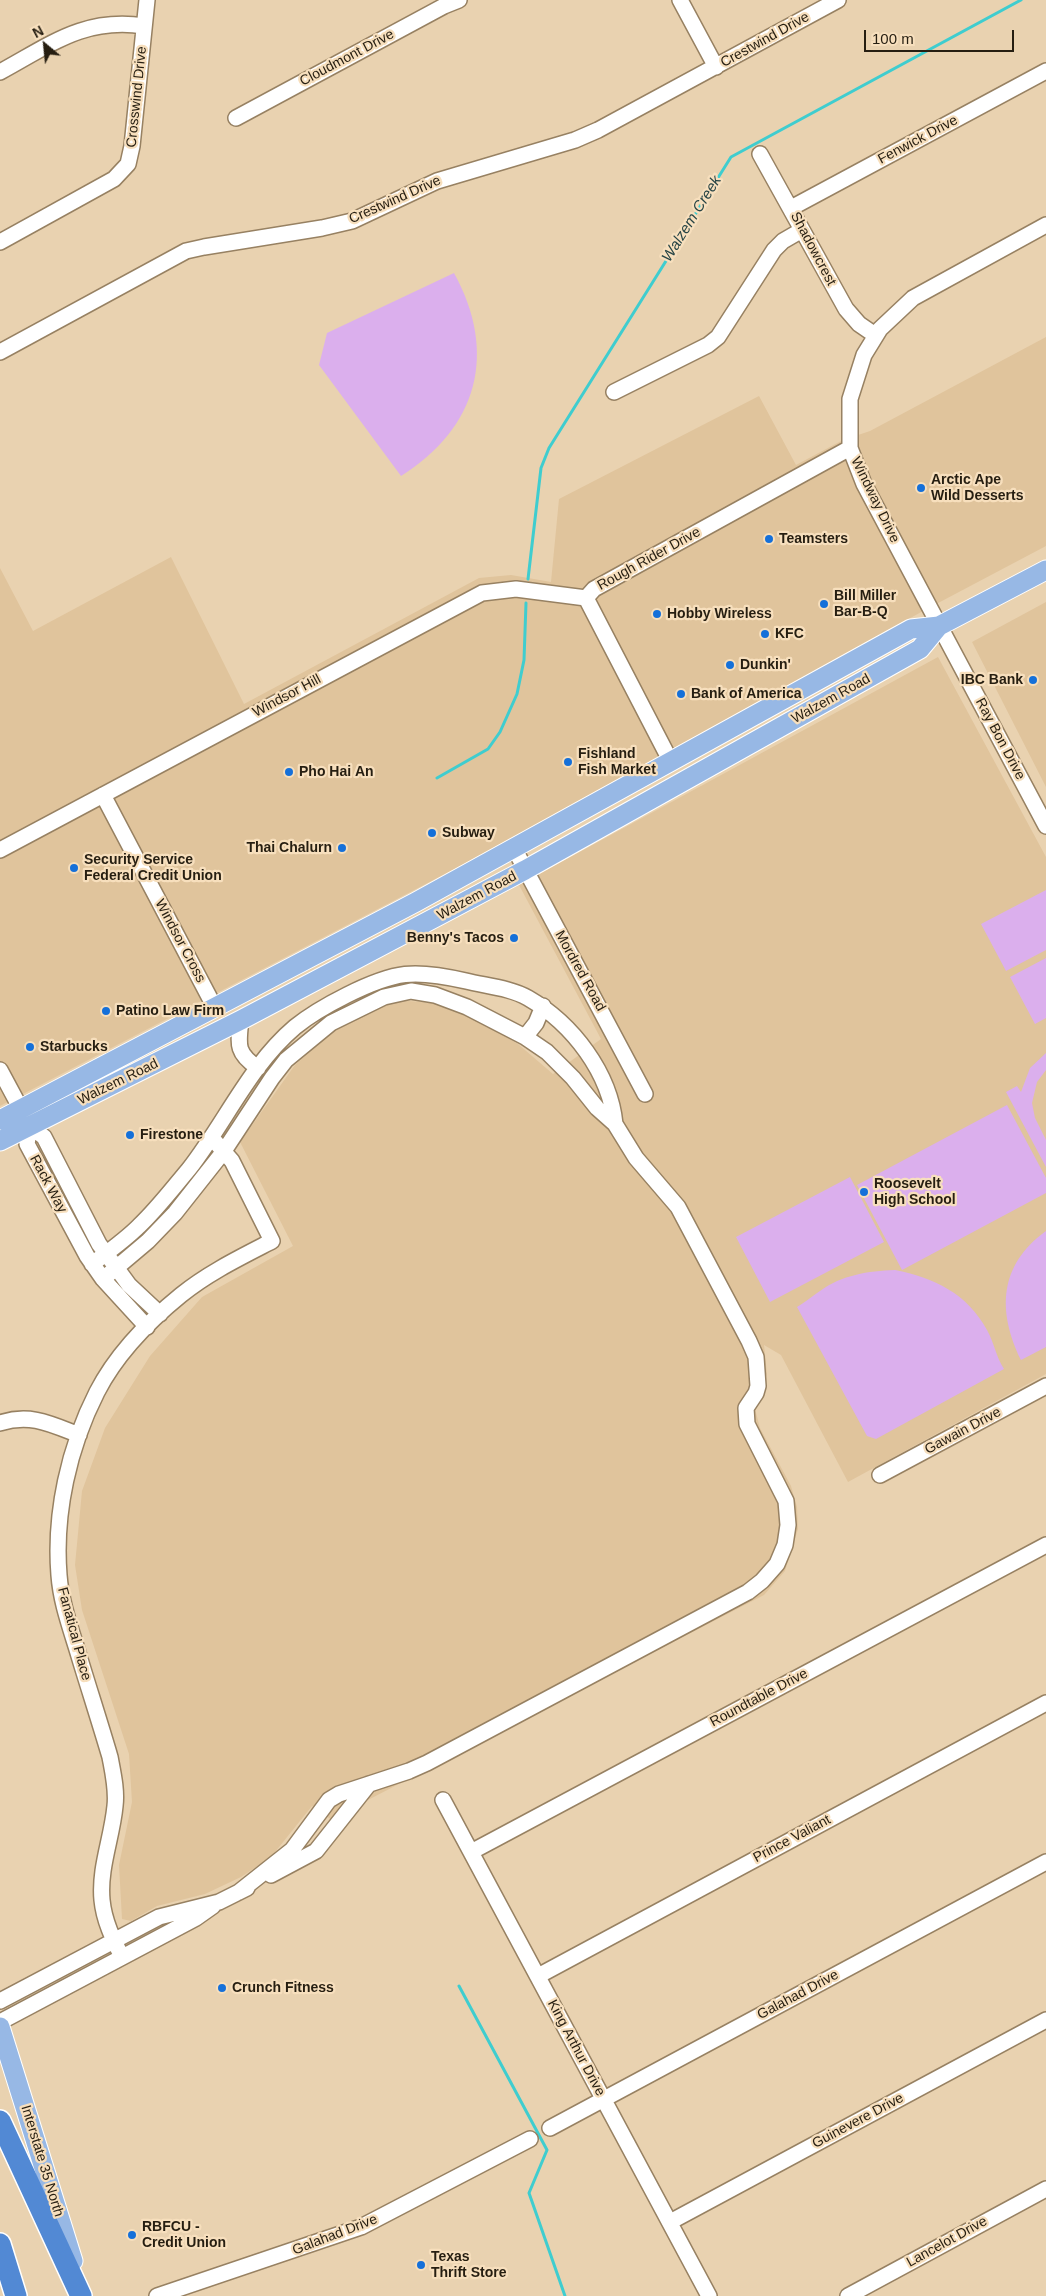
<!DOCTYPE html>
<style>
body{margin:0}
#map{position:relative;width:1046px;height:2296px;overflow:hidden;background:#e9d2b0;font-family:Arial,sans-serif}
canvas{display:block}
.north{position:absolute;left:20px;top:20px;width:50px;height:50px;-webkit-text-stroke:4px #f7dfbd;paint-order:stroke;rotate:332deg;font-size:14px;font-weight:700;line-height:20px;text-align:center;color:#261e11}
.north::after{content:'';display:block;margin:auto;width:18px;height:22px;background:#261e11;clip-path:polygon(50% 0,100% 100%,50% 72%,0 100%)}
.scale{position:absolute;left:864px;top:30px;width:150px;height:22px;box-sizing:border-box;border:2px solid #261e11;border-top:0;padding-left:6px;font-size:15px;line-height:18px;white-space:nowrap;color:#261e11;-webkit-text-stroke:4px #f7dfbd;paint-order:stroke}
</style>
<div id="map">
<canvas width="1046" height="2296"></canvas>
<div class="north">N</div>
<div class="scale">100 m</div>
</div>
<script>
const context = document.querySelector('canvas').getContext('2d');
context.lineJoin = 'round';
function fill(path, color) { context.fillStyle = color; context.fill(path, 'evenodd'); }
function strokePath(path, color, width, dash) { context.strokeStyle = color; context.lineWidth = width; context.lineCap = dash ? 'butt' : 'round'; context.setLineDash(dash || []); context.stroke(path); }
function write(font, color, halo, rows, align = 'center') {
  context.font = font + ' Arial,sans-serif'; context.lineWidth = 4.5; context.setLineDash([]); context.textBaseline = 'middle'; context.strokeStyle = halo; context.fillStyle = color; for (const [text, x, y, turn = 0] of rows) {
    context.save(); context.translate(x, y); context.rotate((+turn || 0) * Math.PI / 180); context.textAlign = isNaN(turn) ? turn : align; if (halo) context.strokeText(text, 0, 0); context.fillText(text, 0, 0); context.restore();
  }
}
const built = new Path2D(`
 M 1046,337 L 1046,546 L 923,611 L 510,840 L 0,1106 L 0,568 L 33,631 L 171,557 L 244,704 L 479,578 L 511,575 L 551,582 L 559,499 L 759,396 L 796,465 L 843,440 L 870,431 Z
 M 1046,602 L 1046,787 L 972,642 Z
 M 938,657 L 1046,857 L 1046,1374 L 848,1482 L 781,1355 L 764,1345 L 767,1374 L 755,1409 L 760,1428 L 791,1486 L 797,1507 L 798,1529 L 785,1571 L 764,1595 L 366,1801 L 343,1828 L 312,1806 L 271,1857 L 241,1877 L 205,1894 L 157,1906 L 131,1921 L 122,1919 L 119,1865 L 132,1802 L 129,1754 L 82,1610 L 75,1565 L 82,1491 L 105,1428 L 150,1356 L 202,1297 L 293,1246 L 240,1142 L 295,1065 L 338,1027 L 395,1000 L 436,1003 L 482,1022 L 518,1044 L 553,1074 L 601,1039 L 519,885 Z`);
const green = new Path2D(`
 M 454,273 C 498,353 478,428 401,476 L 319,365 L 327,333 Z
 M 1046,890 L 1046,950 L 1006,971 L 981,924 Z
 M 1046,958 L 1046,1018 L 1035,1024 L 1010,977 Z
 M 1046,1053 L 1046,1070 L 1037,1082 L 1032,1103 L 1035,1118 L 1046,1140 L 1046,1167 L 1006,1092 L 1017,1086 L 1021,1092 L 1030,1068 Z
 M 1007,1105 L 1046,1178 L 1046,1193 L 902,1270 L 857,1185 Z
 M 850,1177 L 884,1242 L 770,1302 L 736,1237 Z
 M 1046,1231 L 1046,1347 L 1021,1360 C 997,1311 999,1265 1046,1231 Z
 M 895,1270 C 934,1278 967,1293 987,1330 C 994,1342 996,1357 1004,1369 L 876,1439 L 867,1436 L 797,1307 C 806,1302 812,1296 820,1291 C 842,1275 868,1271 895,1270 Z`);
const stream = new Path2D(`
 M 528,579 L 541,468 L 549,448 L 731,157 L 1021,0
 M 437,778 L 488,749 L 500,732 L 517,694 L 524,660 L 526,603
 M 459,1986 L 547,2150 L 529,2193 L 565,2296`);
const minor = new Path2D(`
 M 680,0 L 716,67
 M 0,72 C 50,45 84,17 144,26
 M 236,118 L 444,6 L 459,0
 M 760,154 L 846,309 L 859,324 L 875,335
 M 791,208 L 1046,71
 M 1046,225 L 913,298 L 880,329 L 864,355 L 850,399 L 850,448 L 864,484 L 1046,826
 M 0,242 L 114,179 L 128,164 L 132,146 L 147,0
 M 0,352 L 186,251 L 204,247 L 322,228 L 352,221 L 437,181 L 575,140 L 598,130 L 838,0
 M 614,392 L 708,345 L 718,337 L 774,250 L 783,241 L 802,230
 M 586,598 L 594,589 L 850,448
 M 586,598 L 671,762
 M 103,795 L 215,1008
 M 514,848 L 645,1094
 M 0,850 L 482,593 L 516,589 L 586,598
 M 241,1020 C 238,1045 236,1053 258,1068
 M 525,1037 L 536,1023 L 543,1006
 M 0,1070 L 30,1126 L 44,1137 L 99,1244 L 129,1285 L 160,1314
 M 30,1126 L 27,1144 L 87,1256 L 103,1279 L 147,1327
 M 92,1264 C 108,1252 125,1240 139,1226 C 157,1209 173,1188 189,1169 C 225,1123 250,1065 295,1027 C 311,1014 329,1004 347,995 C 395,971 414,969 466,981 C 486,986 511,988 528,998 C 573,1024 610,1073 615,1124
 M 103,1279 L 148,1241 L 175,1213 L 224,1151 L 272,1078 L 286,1060 L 331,1023 L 384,997 L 411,991 L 435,995 L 467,1007 L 525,1037 L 547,1052 L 573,1078 L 597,1108 L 615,1124 L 636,1158 L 678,1207 L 749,1341 L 756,1357 L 758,1386 L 756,1393 L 746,1408 L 747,1424 L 786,1501 L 788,1525 L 785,1545 L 777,1564 L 762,1581 L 748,1592 L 427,1763 L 409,1771 L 339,1794 L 329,1800 L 292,1850 L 239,1892
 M 0,1423 C 30,1413 51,1424 79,1435
 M 880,1475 L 1046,1386
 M 443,1800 L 709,2296
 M 471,1852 L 1046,1545
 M 271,1875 L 316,1851 L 369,1784
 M 122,1957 C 113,1939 104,1921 102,1900 C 99,1868 112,1838 115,1806 C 117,1790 113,1773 110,1757 C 100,1723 89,1689 79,1656 C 71,1629 61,1603 59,1575 C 54,1513 69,1447 97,1392 C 116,1355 149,1321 181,1295 C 208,1273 241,1257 272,1241 L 232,1161 L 212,1138
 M 538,1976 L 1046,1703
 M 0,2001 L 159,1917 L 219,1902 L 247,1888
 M 0,2022 L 196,1918 L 213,1906
 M 550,2128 L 1046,1862
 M 670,2222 L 1046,2020
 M 157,2296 L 361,2227 L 530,2139
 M 848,2296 L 1046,2189`);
const major = new Path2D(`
 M 0,1120 L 416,902 L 911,629 L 939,626
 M 0,1141 L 241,1020 L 525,870 L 920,649 L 939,626 L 1046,570
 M 0,2027 L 73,2261`);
const highway = new Path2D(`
 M 0,2121 L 81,2296
 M 0,2244 L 16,2296`);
const markers = [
 [921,488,5,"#1570d9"],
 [769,539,5,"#1570d9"],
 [824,604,5,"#1570d9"],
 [657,614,5,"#1570d9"],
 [765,634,5,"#1570d9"],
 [730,665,5,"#1570d9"],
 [1033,680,5,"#1570d9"],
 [681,694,5,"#1570d9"],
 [568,762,5,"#1570d9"],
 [289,772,5,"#1570d9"],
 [432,833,5,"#1570d9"],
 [342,848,5,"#1570d9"],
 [74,868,5,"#1570d9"],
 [514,938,5,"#1570d9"],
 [106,1011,5,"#1570d9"],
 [30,1047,5,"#1570d9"],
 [130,1135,5,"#1570d9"],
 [864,1192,5,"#1570d9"],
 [222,1988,5,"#1570d9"],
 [132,2235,5,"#1570d9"],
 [421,2265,5,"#1570d9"]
];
const streetNames = [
 ["Crestwind Drive",765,40,-29],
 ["Cloudmont Drive",347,58,-28],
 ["Crosswind Drive",137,97,-84],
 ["Fenwick Drive",918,140,-28],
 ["Crestwind Drive",395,200,-24],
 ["Shadowcrest",813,249,62],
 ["Windway Drive",875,500,64],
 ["Rough Rider Drive",649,559,-29],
 ["Windsor Hill",287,696,-28],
 ["Walzem Road",831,699,-29],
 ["Ray Bon Drive",1000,739,62],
 ["Walzem Road",477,896,-28],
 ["Windsor Cross",180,941,62],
 ["Mordred Road",580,971,61],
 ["Walzem Road",118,1082,-26],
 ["Rack Way",48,1184,62],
 ["Gawain Drive",963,1431,-28],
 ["Fanatical Place",74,1634,75],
 ["Roundtable Drive",759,1698,-28],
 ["Prince Valiant",792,1839,-28],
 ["Galahad Drive",798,1995,-28],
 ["King Arthur Drive",576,2048,62],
 ["Guinevere Drive",858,2121,-28],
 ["Interstate 35 North",42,2161,73],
 ["Galahad Drive",335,2235,-21],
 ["Lancelot Drive",947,2242,-29]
];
const poiNames = [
 ["Arctic Ape",931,480],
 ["Wild Desserts",931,496],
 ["Teamsters",779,539],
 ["Bill Miller",834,596],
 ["Bar-B-Q",834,612],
 ["Hobby Wireless",667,614],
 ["KFC",775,634],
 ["Dunkin'",740,665],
 ["IBC Bank",1023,680,"right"],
 ["Bank of America",691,694],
 ["Fishland",578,754],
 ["Fish Market",578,770],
 ["Pho Hai An",299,772],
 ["Subway",442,833],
 ["Thai Chalurn",332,848,"right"],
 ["Security Service",84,860],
 ["Federal Credit Union",84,876],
 ["Benny's Tacos",504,938,"right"],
 ["Patino Law Firm",116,1011],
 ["Starbucks",40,1047],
 ["Firestone",140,1135],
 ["Roosevelt",874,1184],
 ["High School",874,1200],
 ["Crunch Fitness",232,1988],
 ["RBFCU -",142,2227],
 ["Credit Union",142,2243],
 ["Texas",431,2257],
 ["Thrift Store",431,2273]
];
const waterNames = [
 ["Walzem Creek",692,219,-58]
];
fill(built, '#e0c49c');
fill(green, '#dbafed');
strokePath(stream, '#3fcdcf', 3);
strokePath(minor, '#978162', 18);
strokePath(major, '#fff', 21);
strokePath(highway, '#fff', 24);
strokePath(minor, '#fff', 15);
strokePath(major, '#97b8e5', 19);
strokePath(highway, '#5289d4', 21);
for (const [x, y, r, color] of markers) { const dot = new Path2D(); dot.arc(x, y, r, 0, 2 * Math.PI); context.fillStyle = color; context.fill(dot); strokePath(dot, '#f7dfbd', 2); }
write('14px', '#261e11', '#f7dfbd', streetNames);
write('bold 14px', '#261e11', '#f7dfbd', poiNames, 'left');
write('italic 15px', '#274445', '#f7dfbd', waterNames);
</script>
